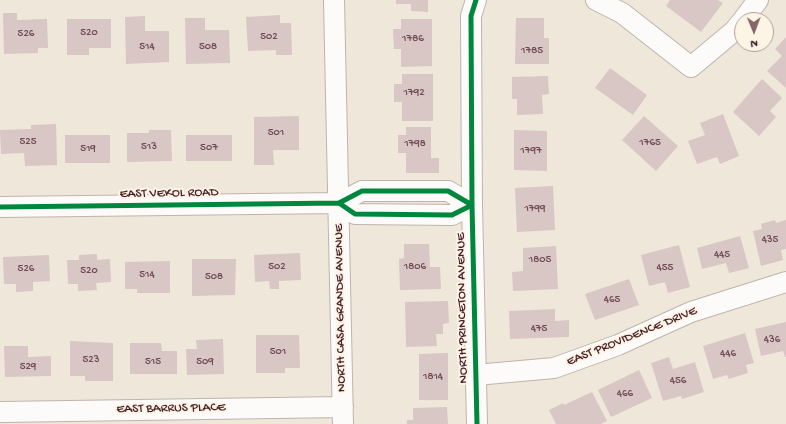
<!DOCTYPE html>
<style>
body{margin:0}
#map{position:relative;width:786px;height:424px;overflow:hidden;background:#efe7da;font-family:"Gochi Hand",sans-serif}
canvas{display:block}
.north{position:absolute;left:734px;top:12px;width:40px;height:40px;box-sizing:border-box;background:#fcf5e5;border:1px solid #b59f9b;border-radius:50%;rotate:179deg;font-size:11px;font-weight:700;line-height:16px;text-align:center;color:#4a1f2b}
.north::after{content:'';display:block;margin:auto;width:14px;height:18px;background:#846568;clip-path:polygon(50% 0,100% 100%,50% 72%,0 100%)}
</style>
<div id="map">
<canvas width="786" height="424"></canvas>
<div class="north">N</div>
</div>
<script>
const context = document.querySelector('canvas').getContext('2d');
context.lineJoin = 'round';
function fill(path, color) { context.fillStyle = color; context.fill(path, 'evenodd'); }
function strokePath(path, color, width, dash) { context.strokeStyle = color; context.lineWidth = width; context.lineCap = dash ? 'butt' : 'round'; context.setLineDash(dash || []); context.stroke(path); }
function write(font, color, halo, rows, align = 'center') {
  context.font = font + ' "Gochi Hand",sans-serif'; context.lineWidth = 4; context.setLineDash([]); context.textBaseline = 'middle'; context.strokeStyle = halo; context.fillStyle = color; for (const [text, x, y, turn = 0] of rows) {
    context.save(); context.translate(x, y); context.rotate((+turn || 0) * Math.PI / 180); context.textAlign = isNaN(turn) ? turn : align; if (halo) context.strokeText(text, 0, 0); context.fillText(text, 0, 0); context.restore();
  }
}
const building = new Path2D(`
 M 396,0 L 428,0 L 428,12 L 411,11 L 411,4 L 396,4 Z
 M 670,0 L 718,0 L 723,3 L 701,32 L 666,6 Z
 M 3,13 L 17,13 L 17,20 L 47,19 L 48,48 L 38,48 L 38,53 L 4,54 Z
 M 280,15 L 280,23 L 291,23 L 292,55 L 276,55 L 276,50 L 248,51 L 246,17 Z
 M 145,16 L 145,31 L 169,31 L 169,62 L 126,64 L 125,17 Z
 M 185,18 L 205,18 L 205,30 L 229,30 L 230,63 L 186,64 Z
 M 516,18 L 544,18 L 544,38 L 549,38 L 549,64 L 515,64 Z
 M 67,19 L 111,19 L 111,48 L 89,48 L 89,55 L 67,55 Z
 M 401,19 L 432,19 L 432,66 L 401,67 L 401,49 L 394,49 L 393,29 L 401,29 Z
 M 786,37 L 786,88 L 767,71 L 782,56 L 775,49 Z
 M 610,68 L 647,95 L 633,115 L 595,88 Z
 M 402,74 L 433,74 L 433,121 L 402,121 L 402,102 L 394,102 L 394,84 L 402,84 Z
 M 548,76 L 549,94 L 542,95 L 543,114 L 517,115 L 517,99 L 512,99 L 512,77 Z
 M 762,79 L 782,98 L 770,111 L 776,117 L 759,136 L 733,112 Z
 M 723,114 L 739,156 L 720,164 L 717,157 L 697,164 L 688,141 L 705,135 L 700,123 Z
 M 299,116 L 299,150 L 273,150 L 274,165 L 254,165 L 254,117 Z
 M 644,116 L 678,146 L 656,171 L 622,140 Z
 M 56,124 L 57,165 L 25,166 L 24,153 L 1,154 L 0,130 L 31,129 L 31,125 Z
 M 406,127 L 431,127 L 431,158 L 439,158 L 439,173 L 406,173 L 406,153 L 398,153 L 398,135 L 406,135 Z
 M 149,130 L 171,130 L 172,161 L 127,162 L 127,133 L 149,133 Z
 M 514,130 L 547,131 L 547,171 L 514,170 Z
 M 65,135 L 110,135 L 110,163 L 65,163 Z
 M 186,135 L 232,135 L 232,161 L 186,161 Z
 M 553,186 L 555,230 L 517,232 L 515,188 Z
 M 775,220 L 776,223 L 786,220 L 786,249 L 781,250 L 783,260 L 761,266 L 753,231 L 762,229 L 761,224 Z
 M 740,236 L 749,268 L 729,273 L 726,263 L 702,269 L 697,248 Z
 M 404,244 L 429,244 L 430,267 L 440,267 L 441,289 L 400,290 L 399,259 L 404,258 Z
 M 679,245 L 690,287 L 668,293 L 665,282 L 649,286 L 641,255 Z
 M 556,246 L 558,289 L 513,291 L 512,272 L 523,271 L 523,248 Z
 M 300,253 L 301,280 L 279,281 L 279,289 L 270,289 L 269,281 L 255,282 L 254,255 Z
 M 97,254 L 97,260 L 110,259 L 111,282 L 96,283 L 97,290 L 78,291 L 78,284 L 68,284 L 67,260 L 79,260 L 79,255 Z
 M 49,255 L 50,281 L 33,282 L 33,291 L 16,292 L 16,284 L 4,284 L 3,257 Z
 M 192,259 L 236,259 L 235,295 L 192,296 Z
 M 170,261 L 170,293 L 137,293 L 137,289 L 125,289 L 125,262 Z
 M 629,279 L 639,305 L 595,320 L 585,294 Z
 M 448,301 L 449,323 L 443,324 L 443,334 L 436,334 L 437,346 L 406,347 L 405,302 Z
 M 555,309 L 555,321 L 569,320 L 569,337 L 510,339 L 509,311 Z
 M 786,322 L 786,357 L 785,357 L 783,351 L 761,356 L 755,329 Z
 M 745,333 L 754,363 L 746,365 L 748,373 L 729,379 L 727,375 L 713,379 L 703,346 Z
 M 256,335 L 299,335 L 300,368 L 285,368 L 285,373 L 256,373 Z
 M 223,339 L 224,374 L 187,375 L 186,349 L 197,349 L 196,340 Z
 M 70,341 L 113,343 L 113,381 L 85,381 L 85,376 L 70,376 Z
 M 130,343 L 161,343 L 162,351 L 177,351 L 177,374 L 130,374 Z
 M 4,346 L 28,346 L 28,357 L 51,356 L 51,376 L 5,377 Z
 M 448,353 L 448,400 L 419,400 L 419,354 Z
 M 669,357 L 673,369 L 695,362 L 704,392 L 682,399 L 681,396 L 663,401 L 651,363 Z
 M 639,370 L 652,398 L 611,417 L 598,390 Z
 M 592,392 L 607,421 L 601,424 L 556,424 L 549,410 L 563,403 L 564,405 Z
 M 447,407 L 448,424 L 407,424 L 407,420 L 413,420 L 413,408 Z`);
const minor = new Path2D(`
 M 334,0 L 343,424
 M 476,0 L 471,16 L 472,205 L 477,424
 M 596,0 L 622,13 L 691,67 L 734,31 L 742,21
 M 743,20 L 758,0
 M 0,207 L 339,203 L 362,191 L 448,191 L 472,205 L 452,215 L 355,214 L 339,203
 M 476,375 L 554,368 L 618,345 L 691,312 L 786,282
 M 0,412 L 343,407`);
const cycleway = new Path2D(`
 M 476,0 L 471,16 L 472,205 L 477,424
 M 0,207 L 339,203 L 362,191 L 448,191 L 472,205 L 452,215 L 355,214 L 339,203`);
const numberNames = [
 ["520",89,33],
 ["526",26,34],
 ["502",269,37],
 ["1786",413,39],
 ["514",147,47],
 ["508",208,47],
 ["1785",532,51],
 ["1792",414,93],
 ["501",276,133],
 ["525",28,142],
 ["1765",650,143],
 ["1798",415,144],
 ["513",149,147],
 ["507",209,148],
 ["519",88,149],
 ["1797",531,151],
 ["1799",535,209],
 ["435",770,240],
 ["445",722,255],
 ["1805",540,260],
 ["502",277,267],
 ["1806",415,267],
 ["455",665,268],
 ["526",26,269],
 ["520",89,271],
 ["514",147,275],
 ["508",214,277],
 ["465",612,300],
 ["475",539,329],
 ["436",772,340],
 ["501",278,352],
 ["446",728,354],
 ["523",91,360],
 ["515",153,362],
 ["509",205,362],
 ["529",28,367],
 ["1814",433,377],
 ["456",678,381],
 ["466",625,394]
];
const streetNames = [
 ["EAST VEKOL ROAD",169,194,-1],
 ["NORTH CASA GRANDE AVENUE",341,308,-91],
 ["NORTH PRINCETON AVENUE",463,308,-91],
 ["EAST PROVIDENCE DRIVE",632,337,-22],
 ["EAST BARRUS PLACE",171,409,-1]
];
fill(building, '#d8c7c5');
strokePath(minor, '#beb4ad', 22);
strokePath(minor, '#fdfbf9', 20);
strokePath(cycleway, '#00873e', 5);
write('11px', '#6e4952', null, numberNames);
write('13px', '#4a1f2b', '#fcf5e5', streetNames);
</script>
